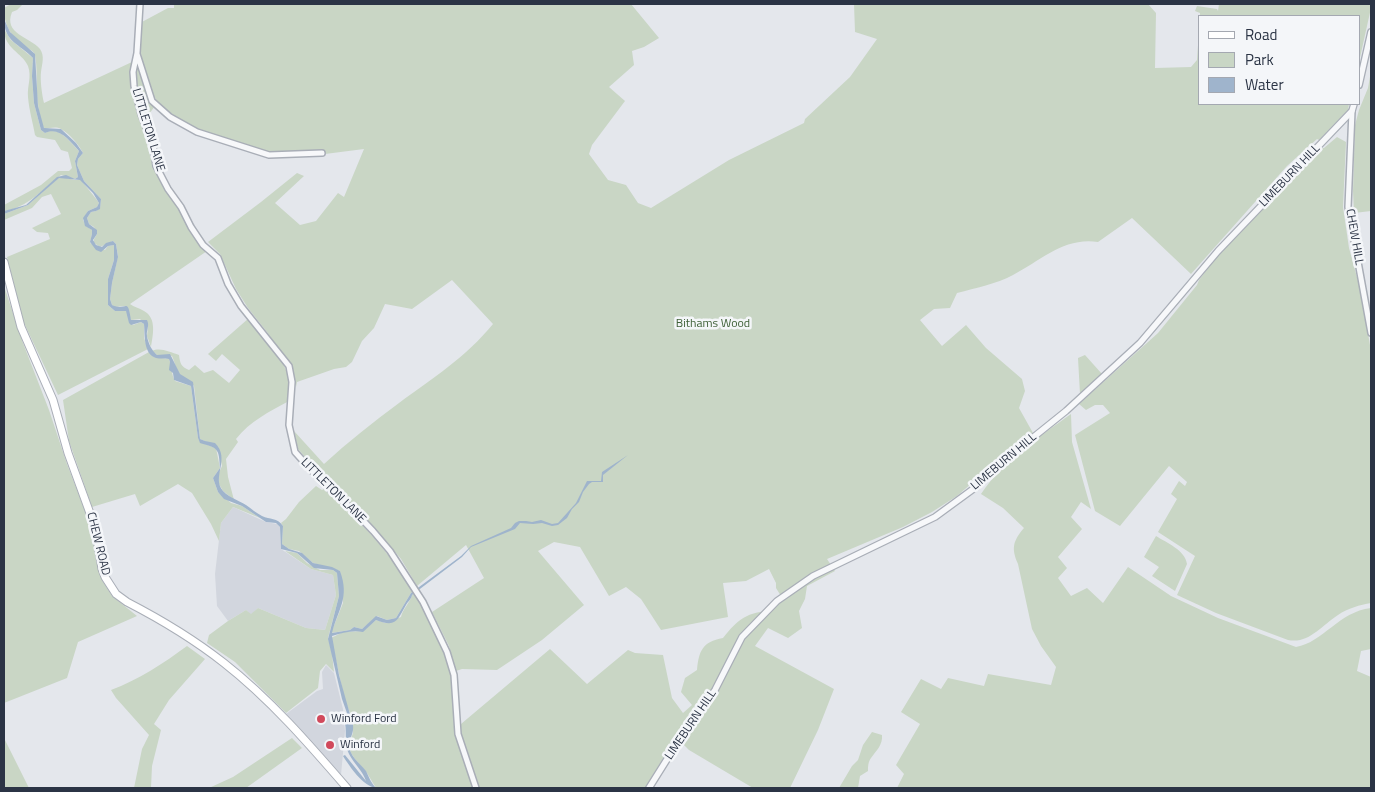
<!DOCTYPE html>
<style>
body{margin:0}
#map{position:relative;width:1375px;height:792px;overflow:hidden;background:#e4e7ec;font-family:"Titillium Web",sans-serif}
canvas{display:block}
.frame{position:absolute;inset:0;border:5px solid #2b3445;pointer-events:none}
.legend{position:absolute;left:1198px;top:15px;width:162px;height:90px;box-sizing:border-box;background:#f4f6f9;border:1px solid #a4a8b1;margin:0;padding:6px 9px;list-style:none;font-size:15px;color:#2b3445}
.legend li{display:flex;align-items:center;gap:10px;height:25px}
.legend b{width:25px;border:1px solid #a4a8b1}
</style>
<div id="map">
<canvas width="1375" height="792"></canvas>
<div class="frame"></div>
<ul class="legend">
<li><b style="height:6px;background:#fff"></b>Road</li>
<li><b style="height:14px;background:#c9d6c5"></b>Park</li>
<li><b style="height:14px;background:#9fb4cc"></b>Water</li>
</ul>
</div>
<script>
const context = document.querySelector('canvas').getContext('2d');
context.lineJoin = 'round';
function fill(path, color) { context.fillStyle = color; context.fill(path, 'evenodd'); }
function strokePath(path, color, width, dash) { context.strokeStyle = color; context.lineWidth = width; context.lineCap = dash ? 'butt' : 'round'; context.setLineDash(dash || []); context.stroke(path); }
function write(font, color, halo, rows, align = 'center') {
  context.font = font + ' "Titillium Web",sans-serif'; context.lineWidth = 5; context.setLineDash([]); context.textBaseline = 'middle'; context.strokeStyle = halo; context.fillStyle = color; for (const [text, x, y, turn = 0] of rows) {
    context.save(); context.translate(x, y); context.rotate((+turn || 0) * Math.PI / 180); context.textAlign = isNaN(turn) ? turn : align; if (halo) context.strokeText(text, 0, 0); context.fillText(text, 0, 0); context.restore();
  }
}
const built = new Path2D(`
 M 233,507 L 266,522 L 277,524 L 280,527 L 281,549 L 311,569 L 333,575 L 336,595 L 325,630 L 306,628 L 258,608 L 251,615 L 246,610 L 228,621 L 217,606 L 215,574 L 221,523 Z
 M 326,665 L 334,673 L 343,709 L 345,731 L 341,775 L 286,714 L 317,691 L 323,689 L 322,672 Z`);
const green = new Path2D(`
 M 11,4 L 23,4 L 17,10 L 12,12 C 3,34 30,37 40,49 C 45,56 42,64 41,72 C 40,80 42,95 44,103 L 132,62 L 131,76 L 133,91 L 153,167 L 161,181 L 207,251 L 130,304 C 134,307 139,308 144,311 C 157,318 153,335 151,347 L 147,336 L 148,327 L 140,319 L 131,320 L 125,306 L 115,307 L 112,305 L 110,299 L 112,283 L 118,256 L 116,244 L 113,241 L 100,247 L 94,243 L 94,239 L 97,234 L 94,227 L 89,224 L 87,218 L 91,212 L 96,211 L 100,208 L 101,199 L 84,181 L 77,165 L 78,159 L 83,153 C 79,145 70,134 61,129 C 56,126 50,128 45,129 L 42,125 C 41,118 38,110 38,103 C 36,93 38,60 34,53 C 32,50 28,49 25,46 C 10,36 4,25 4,8 Z
 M 174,4 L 631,4 L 659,38 L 644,47 L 632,51 L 634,65 L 609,87 L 625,101 L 592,145 L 589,154 L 608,180 L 626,185 L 638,203 L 651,208 L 729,160 L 804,123 L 805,119 L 850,77 L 877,39 L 855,32 L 854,4 L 1148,4 L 1156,13 L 1155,68 L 1191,67 L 1197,60 L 1199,30 L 1199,104 L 1349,104 L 1348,110 L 1319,140 L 1317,139 L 1287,166 L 1191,274 L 1132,218 L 1098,242 C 1064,237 1042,260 1013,275 C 996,284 976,288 957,293 L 950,308 L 934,309 L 920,320 L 942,346 L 966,325 L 986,348 L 1022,379 L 1025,391 L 1019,408 L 1033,433 L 1025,437 L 957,496 L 932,512 L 903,527 L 827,559 L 835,571 L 807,586 L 805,599 L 799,611 L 802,628 L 788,638 L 768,628 L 755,646 L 834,689 L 818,730 L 790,788 L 753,788 L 689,750 L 683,744 L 686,739 L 678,734 L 645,788 L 479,788 L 461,735 L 461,724 L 550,649 L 587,684 L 628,650 L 635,653 L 663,655 L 672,698 L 683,713 L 692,705 L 681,692 L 685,678 L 697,670 C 699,651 702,642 723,638 C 737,620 748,611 772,611 L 778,605 L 781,596 L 776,588 L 776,583 L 769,569 L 746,581 L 723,583 L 728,617 L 661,630 L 641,599 L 626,587 L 609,596 L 580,547 L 554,542 L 538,551 L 584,605 L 542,640 L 497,670 L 462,669 L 456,671 L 449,646 L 432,612 L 484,578 L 466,545 L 417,586 L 401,559 L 386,541 L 331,486 L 298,449 L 294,431 L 324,464 C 348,442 373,422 399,403 C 433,378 466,357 493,324 L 452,280 L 412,309 L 385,304 L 374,328 L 362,341 L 352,362 L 346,367 L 334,369 L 297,382 L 296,387 L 290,366 L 267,332 L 248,308 L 236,289 L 220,254 L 208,242 L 261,202 L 297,173 L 304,176 L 275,203 L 300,225 L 316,221 L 338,193 L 344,197 L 364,149 L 325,154 L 324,150 C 314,153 277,154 267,152 C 233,145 171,124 152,94 C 150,90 149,85 147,80 C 140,59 140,45 140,23 L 168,8 L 174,8 Z
 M 1219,4 L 1371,4 L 1371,8 L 1359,62 L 1359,16 L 1200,16 L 1200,13 L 1195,11 L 1197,6 L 1217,9 L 1218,11 Z
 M 4,29 L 11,40 L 33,58 L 32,76 L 34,103 L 41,130 L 45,133 C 59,125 71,143 79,151 L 75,161 L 78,177 L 75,179 L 61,175 C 43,189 27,208 4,211 L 4,205 L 41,185 L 58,171 L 69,171 L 72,168 L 68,152 L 61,150 L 55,140 L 37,137 L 35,135 C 33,123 29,110 28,97 C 27,86 32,77 28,66 C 22,52 4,49 4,29 Z
 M 137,60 L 155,106 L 146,118 L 136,81 Z
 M 1371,71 L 1371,211 L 1354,213 L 1353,191 L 1355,125 L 1359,110 L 1368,88 Z
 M 1337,137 L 1346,142 L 1343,207 L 1349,248 L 1361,292 L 1371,351 L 1371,603 C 1360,605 1348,608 1338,615 C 1321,626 1309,644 1288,640 L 1216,613 L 1177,595 L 1195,556 L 1158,532 L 1177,499 L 1171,494 L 1179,481 L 1185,486 L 1187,482 L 1169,466 L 1120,526 L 1095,511 L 1075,435 L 1110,413 L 1103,405 L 1095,405 L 1086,410 L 1079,404 L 1158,333 L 1197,285 L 1199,280 L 1220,252 L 1320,148 L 1324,148 Z
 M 63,177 L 75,180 L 81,180 L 97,200 L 99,203 L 97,207 L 88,211 L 83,220 L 86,226 L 92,230 L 92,234 L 90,243 L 105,250 L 108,246 L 114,245 L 114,260 L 108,279 L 108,305 L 115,311 L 126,310 L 128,314 L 128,319 L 133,325 L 141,322 L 144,324 L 144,338 L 148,349 L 58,395 L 24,323 L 7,257 L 50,239 L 48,233 L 37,232 L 32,228 L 61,214 L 51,194 L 42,197 L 32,208 L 4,220 L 4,214 L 28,205 L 58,178 Z
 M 4,286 L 23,343 L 49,410 L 67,464 L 87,516 L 92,533 L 96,559 L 102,580 L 112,596 L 137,616 L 78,642 L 67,678 L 4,703 Z
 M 249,318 C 260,333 280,353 286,370 C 290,380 289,390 289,401 C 269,412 250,421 236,439 L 238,442 L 226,459 L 228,477 L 234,500 L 223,491 L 219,484 L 218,475 L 222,466 L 218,447 L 200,439 L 194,386 C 190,380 186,380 181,376 C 176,371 175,362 172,356 L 157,355 L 152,351 C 160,347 170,352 179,355 C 180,363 181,367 189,370 L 195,365 L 204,373 L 213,370 L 229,383 L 240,370 L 222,354 L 216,361 L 208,354 Z
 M 149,352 L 154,357 L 169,359 C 172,366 171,374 175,381 L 191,386 L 198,438 L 200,442 L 216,448 L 220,468 L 213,478 L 218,492 L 231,503 L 242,506 L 260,518 L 233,507 L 221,523 L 219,541 L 211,524 L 192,493 L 178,484 L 140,506 L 135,494 L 92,507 L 69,441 L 63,400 Z
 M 1085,355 L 1102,374 L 1080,394 L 1078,358 Z
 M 1071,414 L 1072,442 L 1091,509 L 1081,502 L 1071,517 L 1082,529 L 1058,557 L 1067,568 L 1058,578 L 1071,596 L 1087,588 L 1103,603 L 1128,567 L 1171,596 L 1218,618 L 1296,647 C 1324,642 1338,612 1371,608 L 1371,649 L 1361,651 L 1357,671 L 1371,677 L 1371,788 L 897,788 L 904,774 L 896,765 L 920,724 L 901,712 L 921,679 L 941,689 L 948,678 L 984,686 L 988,674 L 1051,685 L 1056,667 L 1041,646 L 1032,629 L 1018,564 C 1011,548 1013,541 1024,528 L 1003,508 L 981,494 C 1003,461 1039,437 1071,414 Z
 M 316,486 L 322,490 L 324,489 C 363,523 386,549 414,591 L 411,593 L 396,618 L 387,620 L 377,616 L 362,629 L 354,627 L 350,630 L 331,633 L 343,603 L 340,571 L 313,563 L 299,551 L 289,549 L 282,544 L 283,526 L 281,523 L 286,519 L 299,502 Z
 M 1156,536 C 1167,543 1185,550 1187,564 L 1175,591 L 1152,576 L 1159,567 L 1144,557 Z
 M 285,551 L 297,553 L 307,563 L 320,570 L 333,570 L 337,573 L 339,596 L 328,638 L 332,653 L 334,672 L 326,664 L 320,671 L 318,688 L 286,713 L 235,662 L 207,643 L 209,635 L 228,621 L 246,610 L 251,614 L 258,608 L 306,628 L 325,630 L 336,595 L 333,575 L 311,569 Z
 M 415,593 L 446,654 L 453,677 L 456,725 L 474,788 L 376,788 L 367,773 L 355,759 L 351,753 L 349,744 L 353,733 L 351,715 L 345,701 L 331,638 L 343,632 L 363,631 L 376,620 L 385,623 L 401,617 C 403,608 410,603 412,595 Z
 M 187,646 L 205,659 L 169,700 L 154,724 L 161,730 L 152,766 L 151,788 L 134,788 L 142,749 L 149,735 L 116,698 L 111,690 C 138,680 164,663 187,646 Z
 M 872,732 L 882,735 C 883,745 876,751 871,758 C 868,762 868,767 868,771 L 860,776 L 858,788 L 839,788 L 852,766 L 858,760 L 863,745 Z
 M 4,738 L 29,788 L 4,788 Z
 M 292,738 L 302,748 L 246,788 L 209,788 L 233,777 Z`);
const water = new Path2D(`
 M 4,19 L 10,32 L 35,54 L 38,106 L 44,128 L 61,129 L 76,143 L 83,153 L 78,159 L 77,165 L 84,181 L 101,199 L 100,209 L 96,211 L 91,212 L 87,218 L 89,224 L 97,230 L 97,234 L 93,240 L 96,245 L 102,247 L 106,243 L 113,241 L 116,244 L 118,257 L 112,283 L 110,299 L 112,305 C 127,312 127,296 131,320 L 147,320 C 150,326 146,330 147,336 C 148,343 152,351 157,355 L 170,354 L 180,374 L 193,382 L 200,439 L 205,441 L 215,443 C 231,459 211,477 223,491 C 230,498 238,500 246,505 C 252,509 256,513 262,516 C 270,520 277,517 283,526 L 282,544 L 289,549 L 302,553 L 313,563 L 332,567 L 340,571 C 350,598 338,609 332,633 L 350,630 L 354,627 L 362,629 L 376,616 L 387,620 L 396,618 L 411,593 L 461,556 L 471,546 L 511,528 L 515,523 L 519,521 L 526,521 L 532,522 L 541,520 L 552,524 L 558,523 L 576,503 L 587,481 L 601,481 L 602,472 L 628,455 L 603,475 L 603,482 L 592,482 L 589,484 L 583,492 L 579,502 L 572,509 L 567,518 L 558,525 L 552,526 L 542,523 L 533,524 L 520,523 L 515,529 L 471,547 L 462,557 L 412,595 C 411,600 408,601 406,605 C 397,620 397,628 376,620 L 363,632 C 352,630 342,633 332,636 L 339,675 L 353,725 C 354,733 350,737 349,744 C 349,756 359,762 366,771 C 369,777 371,783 376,788 C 363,786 350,767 343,756 L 345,755 L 366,781 C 363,771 354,764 349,754 C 344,744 347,734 345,723 L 347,721 L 345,721 L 344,718 L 348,716 L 342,699 L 328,639 L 339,596 L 337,573 L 333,570 L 314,568 L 297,553 L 281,549 L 280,527 L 276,523 L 266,522 L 242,506 L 224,499 L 218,492 L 213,478 L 220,468 C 219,448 218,448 200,443 L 198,438 L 191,386 L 174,380 L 173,373 L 169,370 L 170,362 L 169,359 C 164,358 160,359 156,358 C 143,354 145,334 144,324 L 141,322 L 131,325 L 129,323 L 126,311 L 115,311 L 108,305 L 108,279 L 114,260 L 114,245 L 108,246 L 101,252 L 96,250 L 90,242 L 92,234 L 92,230 L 85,226 L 83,218 L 88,211 L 97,207 L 99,203 L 93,193 L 80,180 L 59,178 L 28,205 L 4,214 L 4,211 L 26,205 L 57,177 L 66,175 L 75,179 L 78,177 L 75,161 L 79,151 C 70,141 59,126 45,133 L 41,130 L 34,103 L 32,76 L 33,58 C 20,44 4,42 4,19 Z`);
const minor = new Path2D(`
 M 140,4 L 137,53 L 133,72 L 134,86 L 141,114 L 153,145 L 156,166 L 168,189 L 181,207 L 191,227 L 203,245 L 218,258 L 228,284 L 241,306 L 289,366 L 292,382 L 289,425 L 295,452 L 322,482 L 355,512 L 373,531 L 390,551 L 423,602 L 447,652 L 454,675 L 458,734 L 476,788
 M 137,54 L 152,101 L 170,117 L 197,132 L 269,155 L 322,153
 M 1352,111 L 1348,207 L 1371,333`);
const tertiary = new Path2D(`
 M 1359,85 L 1371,32
 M 649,788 L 676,745 L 715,690 L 742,637 L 777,601 L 813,576 L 935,517 L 976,487 L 1010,456 L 1066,411 L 1140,343 L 1218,251 L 1352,111 L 1354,104`);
const secondary = new Path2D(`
 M 4,262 L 21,327 L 53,400 L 68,453 L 95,527 L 102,569 L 105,577 L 116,594 L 127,602 C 158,618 196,641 224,663 C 270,699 309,744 347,788`);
const markers = [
 [321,719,5,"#d1495b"],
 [330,745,5,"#d1495b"]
];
const streetNames = [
 ["LITTLETON LANE",148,130,73],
 ["LIMEBURN HILL",1290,176,-46],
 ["CHEW HILL",1354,237,80],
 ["LIMEBURN HILL",1004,462,-40],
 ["LITTLETON LANE",333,491,45],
 ["CHEW ROAD",98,544,76],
 ["LIMEBURN HILL",691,725,-56]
];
const parkNames = [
 ["Bithams Wood",713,324]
];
const poiNames = [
 ["Winford Ford",331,719],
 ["Winford",340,745]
];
fill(built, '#d2d6de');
fill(green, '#c9d6c5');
fill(water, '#9fb4cc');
strokePath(minor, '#a9aeb7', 8);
strokePath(tertiary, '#a9aeb7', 8);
strokePath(secondary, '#a9aeb7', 9);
strokePath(minor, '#f7f8fa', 5);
strokePath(tertiary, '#f7f8fa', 5.5);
strokePath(secondary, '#fff', 7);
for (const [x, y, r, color] of markers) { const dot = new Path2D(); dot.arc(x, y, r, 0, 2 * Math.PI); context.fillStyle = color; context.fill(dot); strokePath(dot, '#f4f6f9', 2); }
write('12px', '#2b3445', '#f4f6f9', streetNames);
write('12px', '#3f6138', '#f4f6f9', parkNames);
write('12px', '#2b3445', '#f4f6f9', poiNames, 'left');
</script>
